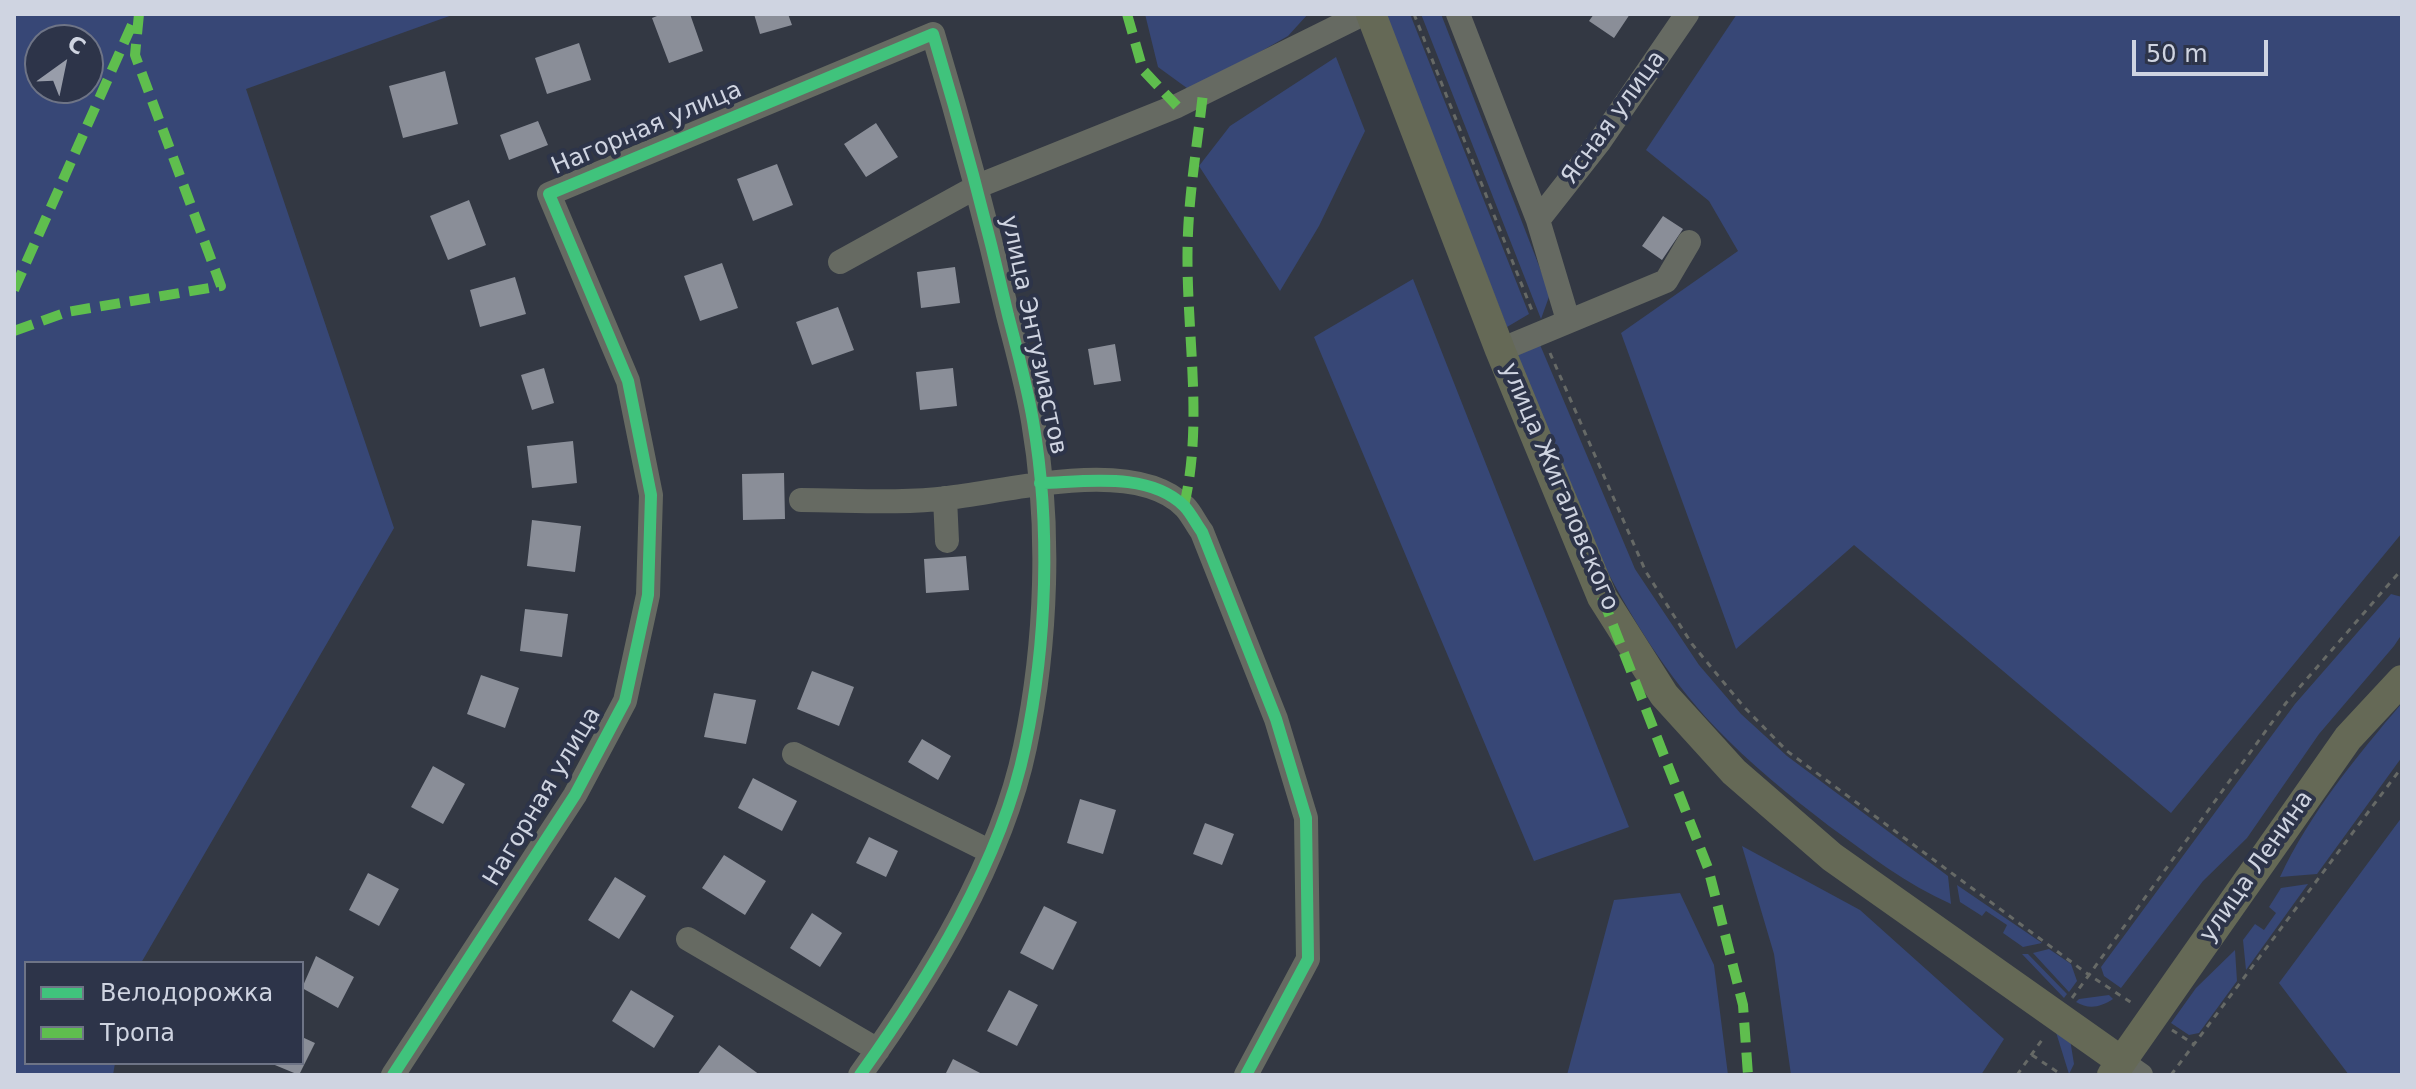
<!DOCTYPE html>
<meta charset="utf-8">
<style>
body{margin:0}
#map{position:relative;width:2416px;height:1089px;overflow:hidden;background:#333843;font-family:"DejaVu Sans",sans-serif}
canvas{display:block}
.frame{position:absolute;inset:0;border:16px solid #cfd4e1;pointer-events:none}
.legend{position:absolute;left:24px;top:961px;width:280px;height:104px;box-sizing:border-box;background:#2d3449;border:2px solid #6e7486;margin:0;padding:10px 14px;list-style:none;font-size:24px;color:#cfd4e1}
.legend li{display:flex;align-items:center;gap:16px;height:40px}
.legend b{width:40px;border:2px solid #6e7486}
.north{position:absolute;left:24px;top:24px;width:80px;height:80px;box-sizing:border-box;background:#2d3449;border:2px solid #6e7486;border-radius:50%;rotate:33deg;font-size:22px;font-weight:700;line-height:32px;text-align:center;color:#cfd4e1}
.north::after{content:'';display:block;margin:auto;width:28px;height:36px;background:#989daa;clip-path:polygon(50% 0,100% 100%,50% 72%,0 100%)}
.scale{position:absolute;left:2132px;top:40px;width:136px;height:36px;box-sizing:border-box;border:4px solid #cfd4e1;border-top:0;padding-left:10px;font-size:24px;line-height:28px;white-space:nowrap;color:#cfd4e1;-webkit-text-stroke:6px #2d3449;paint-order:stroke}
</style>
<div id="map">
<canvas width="2416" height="1089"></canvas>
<div class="frame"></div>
<ul class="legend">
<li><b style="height:10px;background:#40c37c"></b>Велодорожка</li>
<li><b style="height:10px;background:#5fbe4e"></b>Тропа</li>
</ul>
<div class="north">С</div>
<div class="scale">50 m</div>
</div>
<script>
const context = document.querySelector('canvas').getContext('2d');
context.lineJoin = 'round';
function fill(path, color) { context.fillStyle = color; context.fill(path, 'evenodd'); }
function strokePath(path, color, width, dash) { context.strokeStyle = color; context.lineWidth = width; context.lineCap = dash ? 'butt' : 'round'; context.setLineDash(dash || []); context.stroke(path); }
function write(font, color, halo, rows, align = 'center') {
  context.font = font + ' "DejaVu Sans",sans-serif'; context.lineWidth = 8; context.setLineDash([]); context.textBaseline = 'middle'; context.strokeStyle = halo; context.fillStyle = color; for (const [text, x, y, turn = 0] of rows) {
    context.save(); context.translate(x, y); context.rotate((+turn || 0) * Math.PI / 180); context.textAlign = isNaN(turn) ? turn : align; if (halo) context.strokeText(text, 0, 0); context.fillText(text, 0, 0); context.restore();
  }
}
const green = new Path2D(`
 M 14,14 L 455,14 L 246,89 L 394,528 L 141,963 L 26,963 L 26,1063 L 115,1063 L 113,1075 L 14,1075 ZM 40,40 L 88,40 L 88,88 L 40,88 Z
 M 1145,14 L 1308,14 L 1288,36 L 1191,91 L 1158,67 Z
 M 1384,14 L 1410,14 L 1529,314 L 1507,327 Z
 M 1421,14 L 1441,14 L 1550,294 L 1541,319 Z
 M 1737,14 L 2402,14 L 2402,533 L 2171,813 L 1854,545 L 1736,649 L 1621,333 L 1738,251 L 1709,201 L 1646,150 Z
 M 1336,57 L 1365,131 L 1319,226 L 1280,291 L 1199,166 L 1230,126 Z
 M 1413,279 L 1629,827 L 1534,861 L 1314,337 Z
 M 1538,340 L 1635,569 L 1699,665 L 1741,714 L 1787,756 L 1948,876 L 1951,904 C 1906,884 1869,855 1829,826 C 1790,796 1749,763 1715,727 C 1621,628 1558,477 1516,349 Z
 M 2391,594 L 2402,597 L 2402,634 L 2394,646 L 2319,734 L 2247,838 L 2203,881 L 2121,988 L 2104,976 L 2101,967 L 2295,704 Z
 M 2402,703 L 2402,757 L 2317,874 L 2280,877 C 2310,813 2356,757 2402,703 Z
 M 2402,817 L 2402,1075 L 2349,1075 L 2279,983 Z
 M 1742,846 L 1860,910 L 2004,1039 L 1981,1075 L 1791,1075 L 1774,954 Z
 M 2308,884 L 2246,970 L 2243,940 L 2255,924 L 2264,930 L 2276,913 L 2269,907 L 2281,888 Z
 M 1957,885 L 2042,943 L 2023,947 L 2003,933 L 2007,925 L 1986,911 L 1982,916 L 1960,902 Z
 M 1680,893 L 1714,965 L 1728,1075 L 1567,1075 L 1614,900 Z
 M 2049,949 L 2071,964 L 2077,981 L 2069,992 L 2033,953 Z
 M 2235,950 L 2237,981 L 2199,1033 L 2189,1035 L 2171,1023 L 2196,988 Z
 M 2022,954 L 2028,954 L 2067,994 L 2064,998 Z
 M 2109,995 L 2113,999 C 2101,1007 2089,1010 2076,1002 L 2079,999 Z
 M 2055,1029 L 2070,1039 L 2074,1064 L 2069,1074 Z`);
const building = new Path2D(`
 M 662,14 L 690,14 L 703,51 L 669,63 L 652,18 Z
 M 754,14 L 788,14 L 792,25 L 760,34 Z
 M 1594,14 L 1630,14 L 1614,38 L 1589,21 Z
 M 579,43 L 591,80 L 547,94 L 535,58 Z
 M 445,71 L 458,124 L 403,138 L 389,86 Z
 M 538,121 L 548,145 L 509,160 L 500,135 Z
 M 876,123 L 898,157 L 866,177 L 844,144 Z
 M 777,164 L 793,205 L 753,221 L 737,179 Z
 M 469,200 L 486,245 L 448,260 L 430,216 Z
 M 1663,216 L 1683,229 L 1662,260 L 1642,246 Z
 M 722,263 L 738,308 L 700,321 L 684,276 Z
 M 955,267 L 960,303 L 921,308 L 917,272 Z
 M 515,277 L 526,314 L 480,327 L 470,290 Z
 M 838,307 L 854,350 L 812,365 L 796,322 Z
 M 1115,344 L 1121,381 L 1094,385 L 1088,349 Z
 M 544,368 L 554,403 L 532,410 L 521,375 Z
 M 953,368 L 957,406 L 920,410 L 916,372 Z
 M 573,441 L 577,483 L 532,488 L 527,446 Z
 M 784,473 L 785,519 L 743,520 L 742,474 Z
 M 532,520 L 581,526 L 575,572 L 527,566 Z
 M 966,556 L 969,590 L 926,593 L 924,559 Z
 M 525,609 L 568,614 L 562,657 L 520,651 Z
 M 812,671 L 854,687 L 839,726 L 797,709 Z
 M 481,675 L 519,688 L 505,728 L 467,714 Z
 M 714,693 L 756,700 L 746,744 L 704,737 Z
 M 922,739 L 951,756 L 938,780 L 908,762 Z
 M 433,766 L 465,784 L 443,824 L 411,807 Z
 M 753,778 L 797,801 L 782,831 L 738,808 Z
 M 1080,799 L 1116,810 L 1103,854 L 1067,843 Z
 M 1205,823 L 1234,834 L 1222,865 L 1193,854 Z
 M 869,837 L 898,851 L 886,877 L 856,863 Z
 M 724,855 L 766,881 L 745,915 L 702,888 Z
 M 368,873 L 399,889 L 379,926 L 349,910 Z
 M 615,877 L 646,896 L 619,939 L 588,920 Z
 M 1044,906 L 1077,922 L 1053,970 L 1020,953 Z
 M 812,913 L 842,933 L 820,967 L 790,948 Z
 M 316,956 L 354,977 L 338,1008 L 302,988 Z
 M 631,990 L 674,1016 L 654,1048 L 612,1021 Z
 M 1009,990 L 1038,1005 L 1017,1046 L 987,1031 Z
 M 302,1037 L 315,1043 L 299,1075 L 270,1063 L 302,1063 Z
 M 719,1045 L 760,1075 L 697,1075 Z
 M 953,1059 L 984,1075 L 945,1075 Z`);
const path = new Path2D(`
 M 1414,14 L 1533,313
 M 1550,353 L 1646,572 L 1692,644 L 1744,707 L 1787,751 L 2089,975 L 2286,703 L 2402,569
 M 2072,998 L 2089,975 L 2132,1003
 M 2172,1030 L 2195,1045
 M 2032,1055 L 2062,1075
 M 2017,1075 L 2044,1037
 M 2171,1075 L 2402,767`);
const minor = new Path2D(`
 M 1458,14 L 1538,220 L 1568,320
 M 1538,220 L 1600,141 L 1687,14
 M 840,262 L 978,186 L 1177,106 L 1363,14
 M 1500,350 L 1666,281 L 1689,242
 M 945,498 L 947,541
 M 801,500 C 849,500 900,504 948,498 C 1010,491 1135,456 1185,507 C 1191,513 1196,524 1202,532 L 1276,719 L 1306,818 L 1308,959 L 1246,1075
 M 794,754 L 991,852
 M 688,939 L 878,1050
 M 2121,1061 L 2141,1075
 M 393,1075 L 575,795 L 625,701 L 648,595 L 651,495 L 628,381 L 549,194 L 933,34 C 961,127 986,220 1008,315 C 1017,350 1027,385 1033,421 C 1051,525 1047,643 1025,747 C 1001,862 928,980 860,1075`);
const major = new Path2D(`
 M 1371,14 L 1500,350 L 1602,597 L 1664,695 L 1734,772 L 1832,857 L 2121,1061
 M 2112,1075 L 2348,738 L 2402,680`);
const quiet = new Path2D(`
 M 1127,14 L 1143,70 L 1177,106
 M 14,290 L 135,18
 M 14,331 L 67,312 L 221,286 L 135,55 L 139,14
 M 1184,506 C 1205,416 1184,325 1188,233 C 1190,186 1198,139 1203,93
 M 1602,597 L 1708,868 L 1743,1005 L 1748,1075`);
const cycleway = new Path2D(`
 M 1040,483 C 1085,482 1148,471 1184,506 C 1191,513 1196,524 1202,532 L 1276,719 L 1306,818 L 1308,959 L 1246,1075
 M 393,1075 L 575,795 L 625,701 L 648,595 L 651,495 L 628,381 L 549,194 L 933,34 C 961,127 986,220 1008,315 C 1017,350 1027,385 1033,421 C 1051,525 1047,643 1025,747 C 1001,862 928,980 860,1075`);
const streetNames = [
 ["Ясная улица",1614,118,-54],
 ["Нагорная улица",647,129,-23],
 ["улица Энтузиастов",1033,335,78],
 ["улица Жигаловского",1559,487,67],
 ["Нагорная улица",543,797,-59],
 ["улица Ленина",2257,867,-55]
];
fill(green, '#374776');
fill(building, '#8a8e98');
strokePath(path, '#666966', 3, [6, 6]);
strokePath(minor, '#666a62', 24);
strokePath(major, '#656956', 30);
strokePath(quiet, '#5fbe4e', 10, [20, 10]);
strokePath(cycleway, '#40c37c', 12);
write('24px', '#cfd4e1', '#2d3449', streetNames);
</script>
